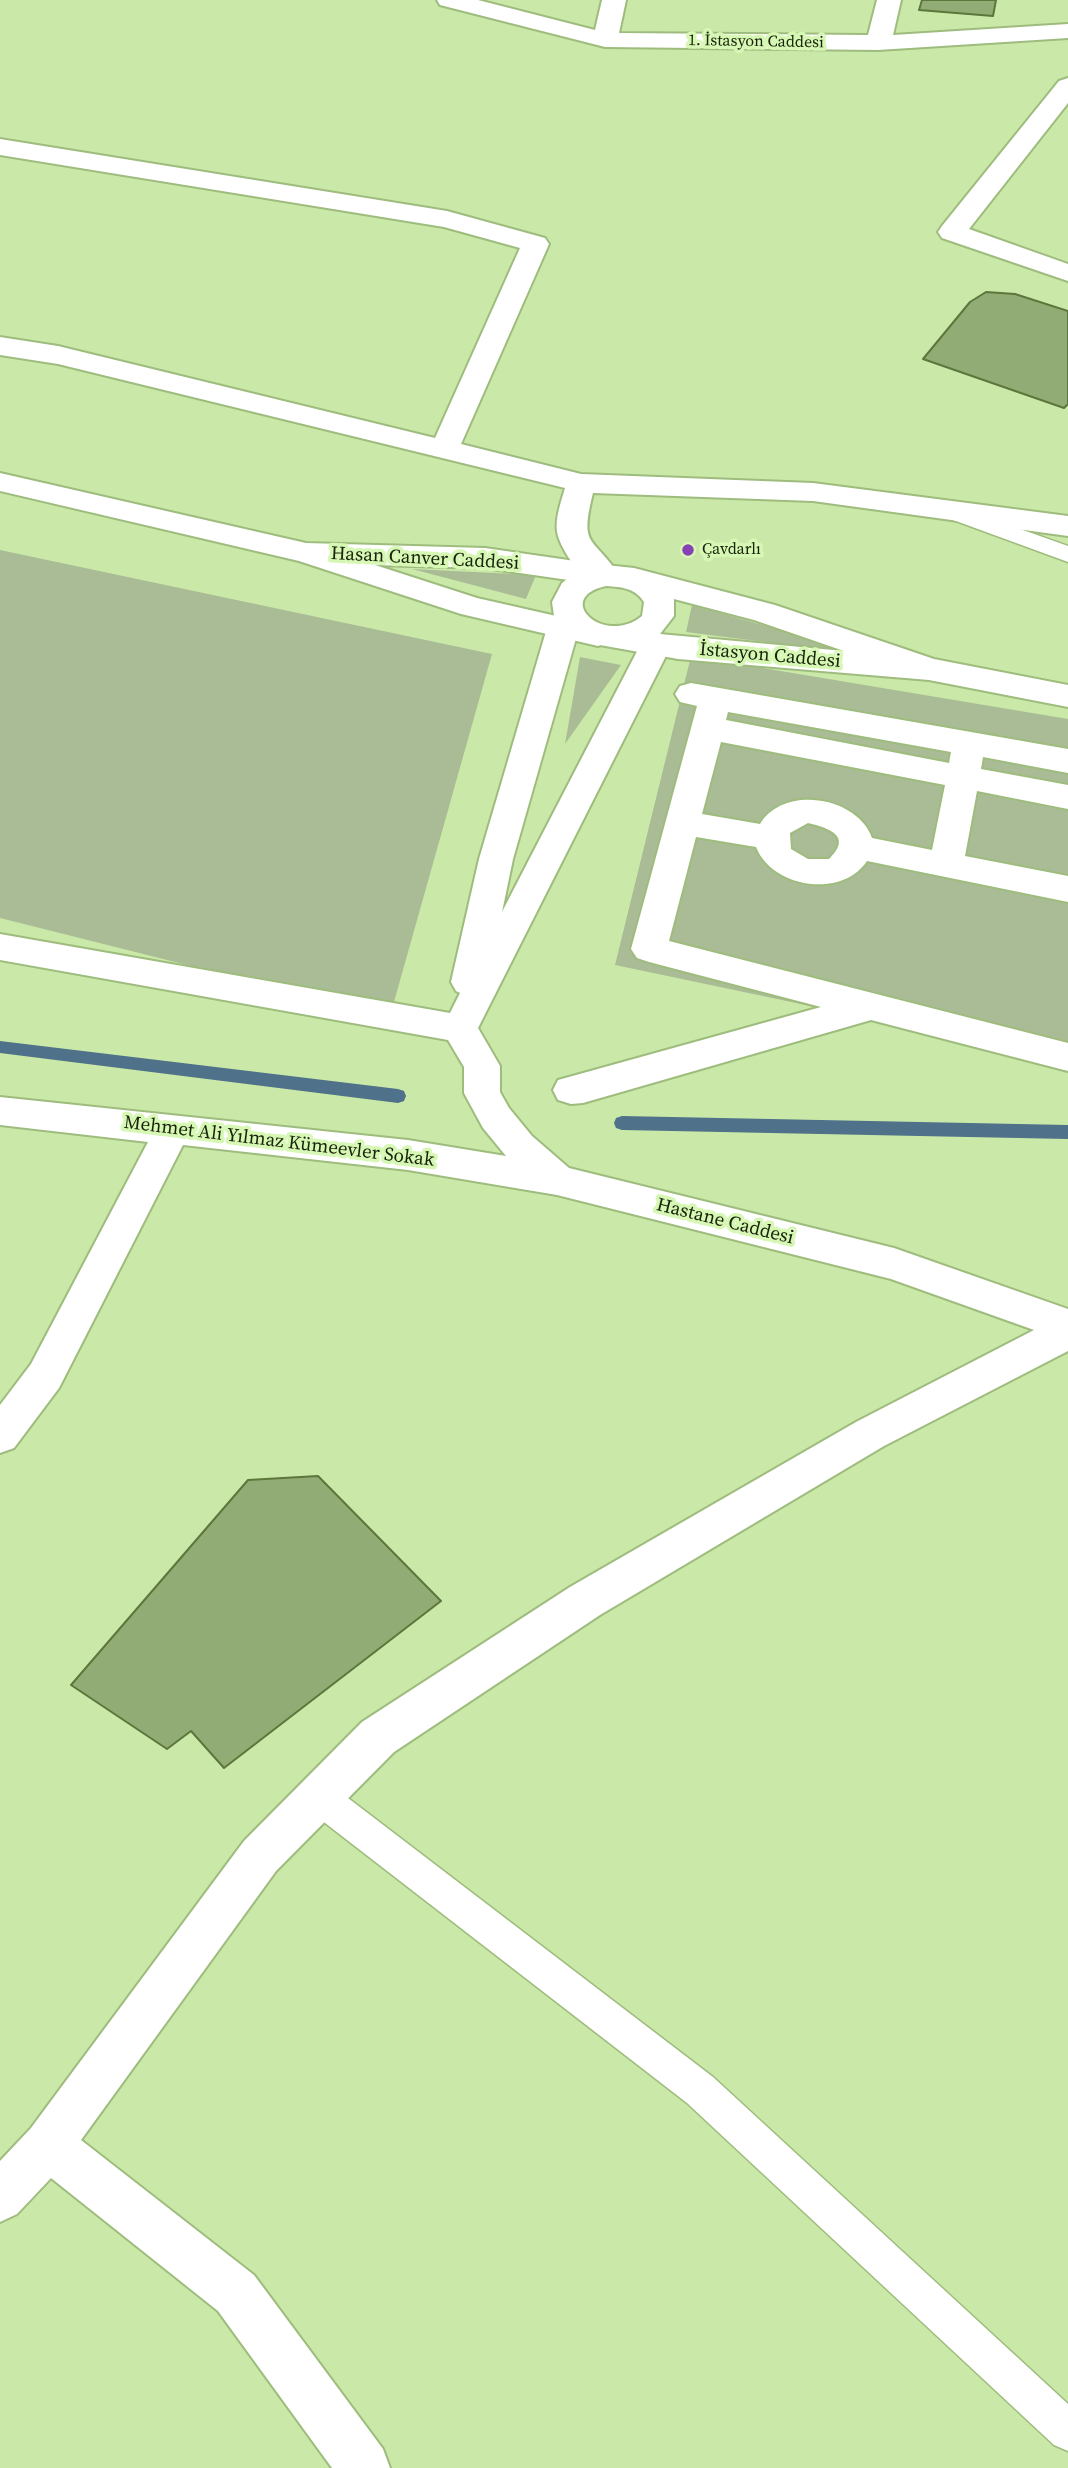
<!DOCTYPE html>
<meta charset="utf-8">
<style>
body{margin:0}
canvas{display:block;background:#cae9a8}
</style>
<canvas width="1068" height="2468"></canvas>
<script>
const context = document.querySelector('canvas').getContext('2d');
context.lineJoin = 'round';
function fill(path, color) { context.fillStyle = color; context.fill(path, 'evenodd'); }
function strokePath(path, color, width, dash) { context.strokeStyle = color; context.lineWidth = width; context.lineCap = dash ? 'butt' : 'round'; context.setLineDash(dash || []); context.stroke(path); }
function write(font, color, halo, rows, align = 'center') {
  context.font = font + ' "Source Serif 4",serif'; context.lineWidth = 7; context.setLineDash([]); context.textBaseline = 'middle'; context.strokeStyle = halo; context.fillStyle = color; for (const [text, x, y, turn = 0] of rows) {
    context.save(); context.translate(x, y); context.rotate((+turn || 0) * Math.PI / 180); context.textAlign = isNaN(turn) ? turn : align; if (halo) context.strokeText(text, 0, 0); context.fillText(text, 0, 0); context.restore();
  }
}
const green = new Path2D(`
 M 0,550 L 492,654 L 390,1016 L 0,918 Z
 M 412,569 L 536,575 L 526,599 Z
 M 692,605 L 840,647 L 860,654 L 686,632 Z
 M 691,656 L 1068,719 L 1068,1060 L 615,965 Z
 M 580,657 L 621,665 L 565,744 Z`);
const stream = new Path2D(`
 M 0,1041 L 398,1089 L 404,1091 L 406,1096 L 404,1101 L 398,1103 L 0,1053 Z
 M 622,1116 L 1068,1125 L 1068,1139 L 622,1130 L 616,1128 L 614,1123 L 616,1118 Z`);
const building = new Path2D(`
 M 922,0 L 996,0 L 993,16 L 919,10 Z
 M 986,292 L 1015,294 L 1068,311 L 1068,404 L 1064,408 L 923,359 L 970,302 Z
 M 318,1476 L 441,1601 L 224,1768 L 191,1731 L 167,1749 L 71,1685 L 248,1480 Z`);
const service = new Path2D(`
 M 953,505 L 1068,546 L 1068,562 L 945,517 L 941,512 L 945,507 Z
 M 319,1781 L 331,1785 L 713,2077 L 1068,2404 L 1068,2451 L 1054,2445 L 687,2103 L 307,1809 L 302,1797 L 307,1785 Z`);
const pedestrian = new Path2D(`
 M 691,683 L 1068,749 L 1068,773 L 983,757 L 981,769 L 1068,785 L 1068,809 L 977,791 L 965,856 L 1068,876 L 1068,902 L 867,861 C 842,899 772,888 756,847 L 696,837 L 669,941 L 1068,1043 L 1068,1071 L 871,1020 L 583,1103 L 571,1104 L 558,1100 L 553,1090 L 558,1080 L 821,1007 L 649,962 L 637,958 L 631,949 L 697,706 L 680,702 L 675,694 L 680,686 ZM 728,712 L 951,752 L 949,763 L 726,720 ZM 721,742 L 945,785 L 932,850 L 872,838 C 858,797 784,784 760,824 L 702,814 ZM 808,823 C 829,828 853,836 829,859 L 808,859 L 791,849 L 790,833 Z`);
const minor = new Path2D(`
 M 437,0 L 478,0 L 595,30 L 602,0 L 626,0 L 619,33 L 868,35 L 877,0 L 901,0 L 893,35 L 1068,24 L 1068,38 L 878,50 L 605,47 L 440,5 Z
 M 1068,78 L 1068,103 L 969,229 L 1068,264 L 1068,281 L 942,238 L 938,232 L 942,226 L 1059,81 Z
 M 0,139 L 447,211 L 545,238 L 549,244 L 461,444 L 581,474 L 813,483 L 1068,516 L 1068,536 L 813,501 L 593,493 C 579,549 593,535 619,575 L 614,582 C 607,584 600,586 592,582 C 578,574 560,548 557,532 C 555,518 561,502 565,488 L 58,364 L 0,355 L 0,337 L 58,346 L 435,438 L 520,248 L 444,227 L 0,155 Z
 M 563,617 L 574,621 L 579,628 L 513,859 L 502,912 L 645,636 L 656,633 L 667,636 L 672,644 L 478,1028 L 500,1066 L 500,1092 L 509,1108 L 532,1136 L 569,1168 L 894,1248 L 1068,1309 L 1068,1351 L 884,1446 L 600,1615 L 394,1752 L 276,1871 L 81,2140 L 254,2275 L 383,2449 L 390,2468 L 332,2468 L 218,2311 L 51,2178 L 17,2214 L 0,2222 L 0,2161 L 31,2128 L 244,1841 L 362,1722 L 570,1587 L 856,1422 L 1034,1330 L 891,1279 L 557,1195 L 408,1170 L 183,1145 L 59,1388 L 14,1448 L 0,1453 L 0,1405 L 31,1364 L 148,1142 L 0,1125 L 0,1097 L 408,1140 L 506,1156 L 483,1128 L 464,1093 L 464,1067 L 448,1040 L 0,960 L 0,934 L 450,1013 L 460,993 L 456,991 L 451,982 L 479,859 L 547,628 L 552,621 Z`);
const tertiary = new Path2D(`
 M 0,473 L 306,543 L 485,548 L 603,565 L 614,568 L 619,575 L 614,582 L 603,585 L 485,568 L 375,565 L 477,598 L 609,628 L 614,635 L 609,642 L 598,646 L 461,614 L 299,561 L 0,491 Z`);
const secondary = new Path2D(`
 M 606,565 L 634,568 L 775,605 L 934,659 L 1068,685 L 1068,707 L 929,680 L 678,659 L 583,642 L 567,634 L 554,616 L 552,602 L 562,583 L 575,573 ZM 606,586 C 622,587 635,588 644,602 L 642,616 C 604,647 552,598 606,586 ZM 674,599 L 754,620 L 844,651 L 660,634 L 674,616 Z`);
const markers = [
 [688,550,7,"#8641b4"]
];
const farStreetnames = [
 ["1. İstasyon Caddesi",756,42,1]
];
const farPoinames = [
 ["Çavdarlı",702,550]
];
const streetNames = [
 ["Hasan Canver Caddesi",425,559,3],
 ["İstasyon Caddesi",770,656,5],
 ["Mehmet Ali Yılmaz Kümeevler Sokak",279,1142,7],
 ["Hastane Caddesi",725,1222,14]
];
fill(green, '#aabc96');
fill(stream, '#4f7189');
fill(building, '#92ac75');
strokePath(building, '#5d773b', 2);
strokePath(service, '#9ebc7d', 3);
strokePath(pedestrian, '#9ebc7d', 4);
strokePath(minor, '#9ebc7d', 4);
strokePath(tertiary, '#9ebc7d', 4);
strokePath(secondary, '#9ebc7d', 4);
fill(service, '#fff');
fill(pedestrian, '#fff');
fill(minor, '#fff');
fill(tertiary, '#fff');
fill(secondary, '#fff');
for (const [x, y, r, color] of markers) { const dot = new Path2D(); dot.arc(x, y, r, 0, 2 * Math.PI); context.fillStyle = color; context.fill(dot); strokePath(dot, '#d7f7b5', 2.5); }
write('16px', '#18230a', '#d7f7b5', farStreetnames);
write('16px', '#18230a', '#d7f7b5', farPoinames, 'left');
write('19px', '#18230a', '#d7f7b5', streetNames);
</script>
